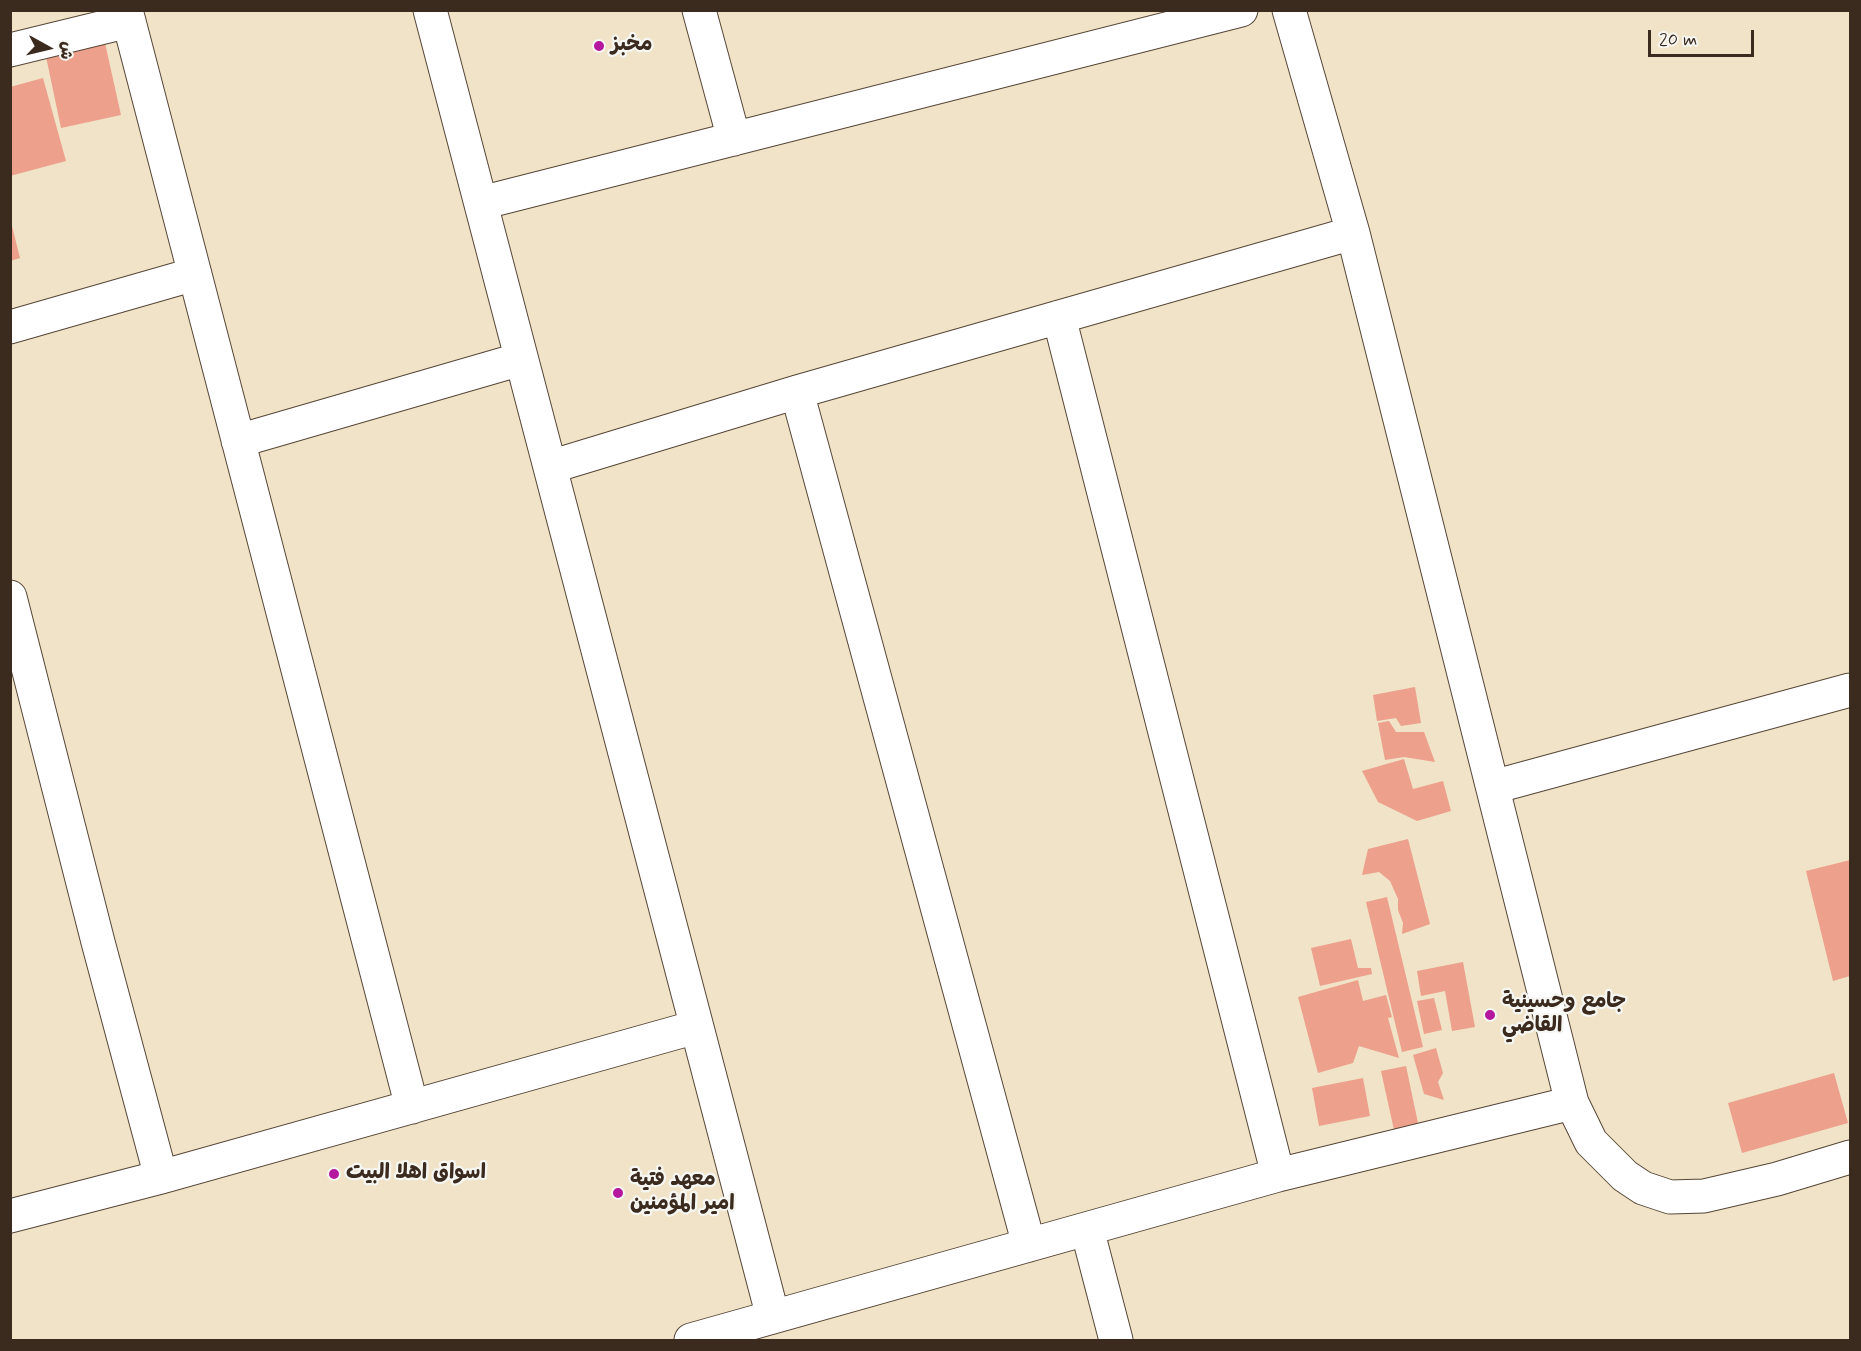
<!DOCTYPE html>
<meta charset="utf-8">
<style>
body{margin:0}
#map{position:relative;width:1861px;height:1351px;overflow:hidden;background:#f0e3c7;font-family:Mynerve,"Playpen Sans Arabic",sans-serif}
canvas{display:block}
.frame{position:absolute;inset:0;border:12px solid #3b2a1e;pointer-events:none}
.north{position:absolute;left:18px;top:18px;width:60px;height:60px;-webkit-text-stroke:4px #f6f6f2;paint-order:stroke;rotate:98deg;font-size:16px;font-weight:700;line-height:24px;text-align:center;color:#3b2a1e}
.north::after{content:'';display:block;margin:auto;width:21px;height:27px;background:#3b2a1e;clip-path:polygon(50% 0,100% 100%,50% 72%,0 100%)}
.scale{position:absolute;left:1648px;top:30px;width:106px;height:27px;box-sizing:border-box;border:3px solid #3b2a1e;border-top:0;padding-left:8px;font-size:18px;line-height:21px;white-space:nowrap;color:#3b2a1e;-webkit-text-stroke:4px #f6f6f2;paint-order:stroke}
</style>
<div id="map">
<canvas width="1861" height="1351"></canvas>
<div class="frame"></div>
<div class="north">ش</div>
<div class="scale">20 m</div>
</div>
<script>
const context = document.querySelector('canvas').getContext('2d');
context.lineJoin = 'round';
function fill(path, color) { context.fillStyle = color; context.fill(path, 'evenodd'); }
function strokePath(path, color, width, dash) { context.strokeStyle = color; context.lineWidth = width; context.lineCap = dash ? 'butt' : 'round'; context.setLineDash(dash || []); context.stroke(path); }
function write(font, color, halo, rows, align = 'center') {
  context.font = font + ' Mynerve,"Playpen Sans Arabic",sans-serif'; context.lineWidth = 4.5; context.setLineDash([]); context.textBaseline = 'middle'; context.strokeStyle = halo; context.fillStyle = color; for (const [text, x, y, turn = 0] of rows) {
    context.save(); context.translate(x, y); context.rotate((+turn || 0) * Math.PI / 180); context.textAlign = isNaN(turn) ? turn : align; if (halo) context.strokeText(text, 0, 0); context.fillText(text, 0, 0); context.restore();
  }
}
const building = new Path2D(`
 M 103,34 L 121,115 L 61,128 L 44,47 Z
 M 43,78 L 66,161 L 10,176 L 10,87 Z
 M 11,222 L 20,258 L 10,261 L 10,223 Z
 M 1415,687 L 1421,723 L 1401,726 L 1396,718 L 1377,721 L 1373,695 Z
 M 1389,721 L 1396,732 L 1424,732 L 1435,762 L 1404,757 L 1385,760 L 1378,723 Z
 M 1404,759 L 1413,789 L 1443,781 L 1451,811 L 1417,821 L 1378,802 L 1362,771 Z
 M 1408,839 L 1430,924 L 1402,934 L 1403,923 L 1398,910 L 1398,899 L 1390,881 L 1379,872 L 1362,875 L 1368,849 Z
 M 1850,860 L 1850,976 L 1833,981 L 1806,871 Z
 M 1387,897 L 1423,1047 L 1402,1052 L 1366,902 Z
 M 1351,939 L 1358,968 L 1371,968 L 1372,974 L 1320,986 L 1311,948 Z
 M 1463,962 L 1475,1027 L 1452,1031 L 1445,991 L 1421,996 L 1417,971 Z
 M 1358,980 L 1363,1001 L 1386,995 L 1392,1017 L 1388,1018 L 1399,1058 L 1359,1046 L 1353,1063 L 1318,1073 L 1298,997 Z
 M 1434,998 L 1442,1030 L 1424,1034 L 1417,1001 Z
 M 1436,1048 L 1443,1073 L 1438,1082 L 1444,1100 L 1424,1094 L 1413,1055 Z
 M 1406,1066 L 1418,1123 L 1394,1130 L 1381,1071 Z
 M 1834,1073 L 1848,1123 L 1742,1153 L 1728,1103 Z
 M 1363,1078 L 1370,1116 L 1319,1126 L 1312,1088 Z`);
const minor = new Path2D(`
 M 126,10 L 412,1107
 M 430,10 L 773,1317
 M 699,10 L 734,139
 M 1289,10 L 1353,233 L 1572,1103 L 1591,1142 L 1625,1176 L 1643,1188 L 1670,1197 L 1704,1196 L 1777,1179 L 1850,1157
 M 10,50 L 129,21
 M 481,203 L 1241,10
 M 1059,317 L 1278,1175
 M 10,327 L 195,274
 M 797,392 L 1029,1245
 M 238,441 L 521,359
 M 550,467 L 797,392 L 1353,233
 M 10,597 L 98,942 L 161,1177
 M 1493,787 L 1850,690
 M 10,1216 L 161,1177 L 696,1027
 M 1087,1229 L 1116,1340
 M 691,1340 L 1278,1175 L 1572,1103`);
const markers = [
 [599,46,6,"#b5179e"],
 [1490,1015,6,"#b5179e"],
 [334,1174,6,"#b5179e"],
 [618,1193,6,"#b5179e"]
];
const poiNames = [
 ["مخبز",611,46],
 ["جامع وحسينية",1502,1003],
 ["القاضي",1502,1027],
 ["اسواق اهلا البيت",346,1174],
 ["معهد فتية",630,1181],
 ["امير المؤمنين",630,1205]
];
fill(building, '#eda08b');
strokePath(minor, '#564637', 35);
strokePath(minor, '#fff', 33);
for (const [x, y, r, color] of markers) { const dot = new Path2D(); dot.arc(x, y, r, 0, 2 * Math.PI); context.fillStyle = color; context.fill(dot); strokePath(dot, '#f6f6f2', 2); }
write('bold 21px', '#3b2a1e', '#f6f6f2', poiNames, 'left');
</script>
